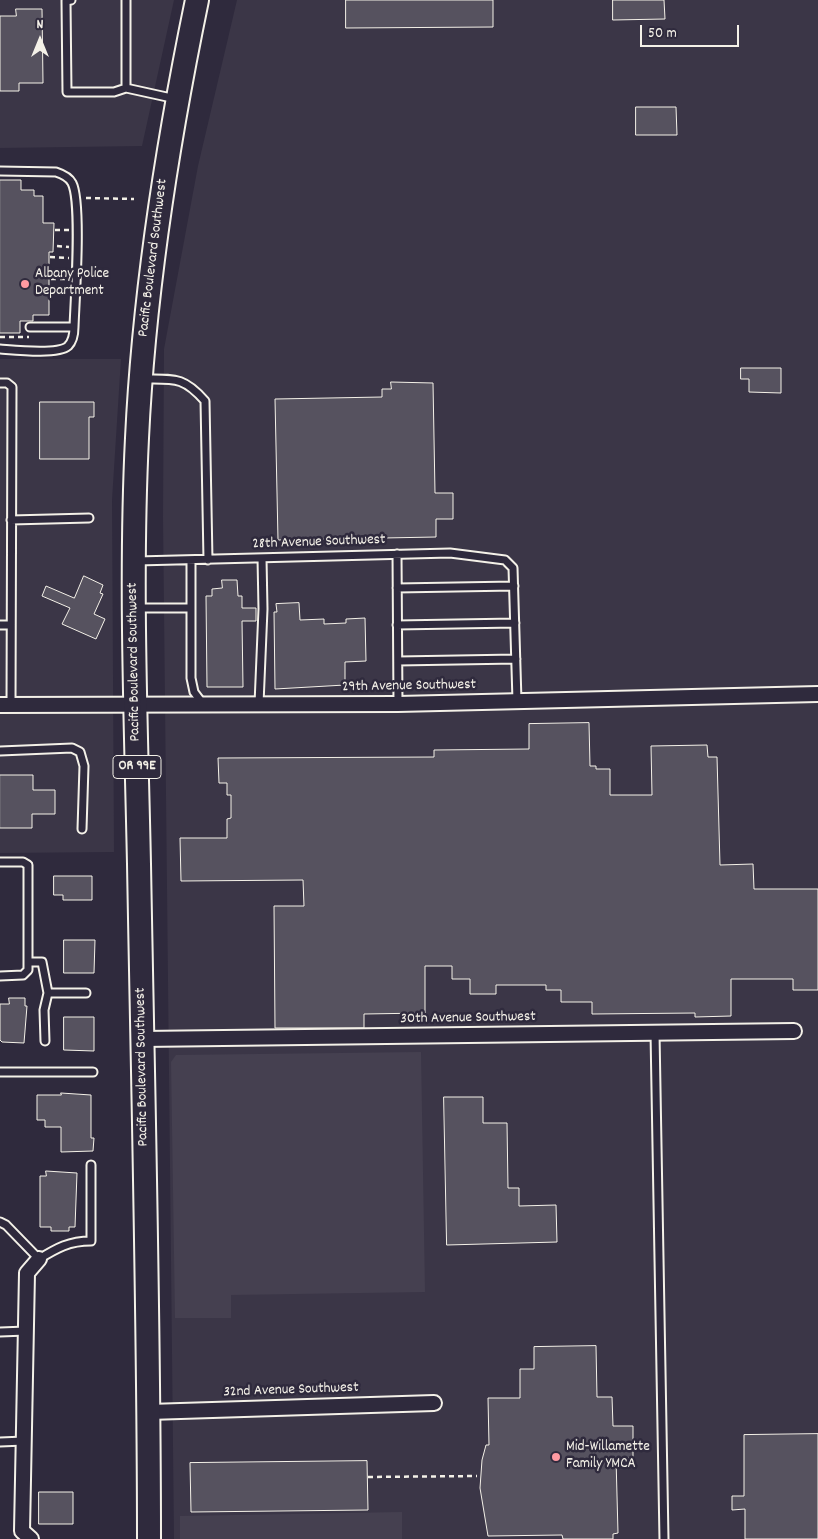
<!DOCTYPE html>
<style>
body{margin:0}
#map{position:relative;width:818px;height:1539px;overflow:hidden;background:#2f2a3d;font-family:Dekko,sans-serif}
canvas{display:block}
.north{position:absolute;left:15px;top:15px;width:50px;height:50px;-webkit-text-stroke:4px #2f2a3d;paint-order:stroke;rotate:0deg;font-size:14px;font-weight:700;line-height:20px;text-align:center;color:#f4f1e8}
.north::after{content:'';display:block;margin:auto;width:18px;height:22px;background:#f4f1e8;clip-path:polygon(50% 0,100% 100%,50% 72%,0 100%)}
.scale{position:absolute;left:640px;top:25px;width:99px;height:22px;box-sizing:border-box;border:2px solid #f4f1e8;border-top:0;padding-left:6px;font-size:15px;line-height:18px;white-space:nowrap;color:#f4f1e8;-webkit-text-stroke:4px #2f2a3d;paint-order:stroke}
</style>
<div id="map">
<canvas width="818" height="1539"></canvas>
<div class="north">N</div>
<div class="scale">50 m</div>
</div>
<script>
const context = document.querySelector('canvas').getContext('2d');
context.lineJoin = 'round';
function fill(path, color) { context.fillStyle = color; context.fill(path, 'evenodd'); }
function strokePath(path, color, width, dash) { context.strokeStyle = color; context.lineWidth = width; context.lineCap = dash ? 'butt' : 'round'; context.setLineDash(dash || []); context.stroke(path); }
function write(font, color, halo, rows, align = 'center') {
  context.font = font + ' Dekko,sans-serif'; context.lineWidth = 5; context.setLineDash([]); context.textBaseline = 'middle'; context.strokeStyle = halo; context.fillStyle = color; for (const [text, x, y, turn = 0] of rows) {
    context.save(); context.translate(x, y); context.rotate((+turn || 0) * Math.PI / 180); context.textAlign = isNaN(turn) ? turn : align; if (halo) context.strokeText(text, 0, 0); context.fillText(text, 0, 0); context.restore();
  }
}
const built = new Path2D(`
 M 0,0 L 174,0 L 142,146 L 0,148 Z
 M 237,0 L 818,0 L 818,1539 L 174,1539 L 163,517 L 164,349 L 198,166 Z
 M 0,359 L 121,359 L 112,500 L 114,852 L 0,853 Z`);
const green = new Path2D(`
 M 421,1052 L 425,1292 L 231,1295 L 231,1318 L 175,1318 L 171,1062 L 176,1055 Z
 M 402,1512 L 402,1539 L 180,1539 L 180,1516 Z`);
const building = new Path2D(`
 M 346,0 L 493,0 L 493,27 L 346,28 Z
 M 613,0 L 664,0 L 665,19 L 613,20 Z
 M 16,9 L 42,9 L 43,83 L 19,83 L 19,91 L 0,91 L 0,16 L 16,16 Z
 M 636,107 L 676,107 L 677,135 L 636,135 Z
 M 0,180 L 21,180 L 21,190 L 34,190 L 34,196 L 43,196 L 43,223 L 54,223 L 53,252 L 49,252 L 49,315 L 33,315 L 33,321 L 20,321 L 20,333 L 0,333 Z
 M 741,368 L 781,368 L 781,393 L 749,392 L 749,379 L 741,379 Z
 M 391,382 L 433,383 L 435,493 L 453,493 L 453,519 L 436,519 L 436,537 L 278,540 L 275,399 L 382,397 L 382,389 L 391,389 Z
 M 40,402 L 94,402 L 94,417 L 89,417 L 89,459 L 40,459 Z
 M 84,576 L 103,585 L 100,593 L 103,594 L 94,614 L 105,619 L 96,639 L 62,624 L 70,608 L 42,596 L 46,586 L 74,598 Z
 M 222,580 L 237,580 L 238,596 L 242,596 L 242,608 L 256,608 L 256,621 L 242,621 L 243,687 L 207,687 L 206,596 L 212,596 L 212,589 L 222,588 Z
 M 299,603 L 300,620 L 324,619 L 324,624 L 346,623 L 346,619 L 365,618 L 366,661 L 345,662 L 345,685 L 275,689 L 274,612 L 277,612 L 276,604 Z
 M 589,723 L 590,766 L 596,766 L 596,769 L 610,769 L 610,795 L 652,795 L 651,746 L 707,745 L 708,757 L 717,757 L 720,865 L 753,864 L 754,889 L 818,889 L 818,990 L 793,990 L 793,979 L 731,979 L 731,1016 L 695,1017 L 695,1013 L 592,1014 L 592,1002 L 561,1002 L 561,990 L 546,990 L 546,985 L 496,985 L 496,994 L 470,994 L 470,979 L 452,979 L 452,966 L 425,966 L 425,1013 L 364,1014 L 364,1028 L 275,1028 L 274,906 L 304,906 L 303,880 L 181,881 L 180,838 L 227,838 L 227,819 L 231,818 L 231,795 L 227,795 L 227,783 L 219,783 L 218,758 L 434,757 L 434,750 L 529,749 L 529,724 Z
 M 0,775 L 33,775 L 33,790 L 55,790 L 55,814 L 32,814 L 32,828 L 0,828 Z
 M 54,876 L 92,876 L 92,900 L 63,900 L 63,895 L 54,895 Z
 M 64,940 L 95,940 L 94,973 L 64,973 Z
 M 9,998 L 25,998 L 25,1006 L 27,1006 L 24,1043 L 2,1042 L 0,1040 L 0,1004 L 9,1004 Z
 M 64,1017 L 94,1017 L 94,1051 L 64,1050 Z
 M 61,1093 L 91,1095 L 91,1138 L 94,1138 L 93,1151 L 61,1152 L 61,1127 L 45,1127 L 45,1120 L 37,1120 L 37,1095 L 61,1095 Z
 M 444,1097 L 483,1097 L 483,1123 L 507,1123 L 508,1188 L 519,1188 L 519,1206 L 556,1205 L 557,1242 L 447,1245 Z
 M 46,1171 L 77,1173 L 75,1227 L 69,1227 L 69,1231 L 51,1231 L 51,1227 L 40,1227 L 40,1176 L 46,1176 Z
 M 596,1346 L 597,1397 L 612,1397 L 613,1426 L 633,1426 L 633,1458 L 616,1458 L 618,1533 L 613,1534 L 613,1539 L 563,1539 L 562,1535 L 488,1536 L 480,1488 L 482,1460 L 486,1445 L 489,1445 L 488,1398 L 520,1398 L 520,1369 L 534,1369 L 534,1347 Z
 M 818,1434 L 818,1539 L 745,1539 L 745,1509 L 732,1510 L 732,1496 L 744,1496 L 744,1435 Z
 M 367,1461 L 368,1510 L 191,1512 L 190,1463 Z
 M 39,1492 L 73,1492 L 73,1524 L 39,1524 Z`);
const path = new Path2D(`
 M 86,198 L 134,199
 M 55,230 L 69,230
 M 57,246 L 69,247
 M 50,257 L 69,258
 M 51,279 L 66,279
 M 0,337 L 29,337
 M 368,1477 L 477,1476`);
const service = new Path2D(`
 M 71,0 L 66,1 L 67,92 L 114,92 L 126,88
 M 126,0 L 126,88 L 176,99
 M 0,171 L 56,172 C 62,174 69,177 72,183 C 82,202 75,299 74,327 C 74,333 73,341 68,346 C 58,355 14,350 0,349
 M 30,327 L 74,327
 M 145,379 C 175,379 184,377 205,401 L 208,560
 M 0,383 L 7,383 L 12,387 L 11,705
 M 11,520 L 89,518
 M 397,554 L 398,704
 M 191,560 L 191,678 L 194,692 L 203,704
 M 137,561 L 450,553 L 505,560 L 513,568 L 517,701
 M 397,588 L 514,586
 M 138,608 L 190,608
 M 0,625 L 11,625
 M 397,625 L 515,623
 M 398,661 L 516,659
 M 259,704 L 263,609 L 262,558
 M 0,751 L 72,748 L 80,752 L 84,766 L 82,829
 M 0,862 L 23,862 L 28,865 L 28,970 L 23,975 L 0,976
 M 28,962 L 42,962 L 48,993 L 44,1010 L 45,1041
 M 48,993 L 86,993
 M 655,1033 L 664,1539
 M 0,1072 L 93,1072
 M 0,1222 L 6,1225 L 39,1259 C 57,1248 69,1241 91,1241 L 91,1165
 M 0,1332 L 26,1331
 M 0,1442 L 24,1441`);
const minor = new Path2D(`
 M 0,705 L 398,704 L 818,694
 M 142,1039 L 794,1031
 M 149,1412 L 434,1403
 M 31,1539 L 22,1531 L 27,1273 L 39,1259`);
const primary = new Path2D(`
 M 149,1539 C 149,1314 143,1089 139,864 C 136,722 130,580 137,438 C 144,290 167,145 197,0`);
const markers = [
 [25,284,5,"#ff9aa2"],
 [556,1457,5,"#ff9aa2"]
];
const shields = [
 [137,767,48]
];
const shieldNames = [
 ["OR 99E",137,767]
];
const streetNames = [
 ["Pacific Boulevard Southwest",154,258,-83],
 ["28th Avenue Southwest",319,543,-2],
 ["Pacific Boulevard Southwest",135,662,-91],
 ["29th Avenue Southwest",409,687,-1],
 ["30th Avenue Southwest",468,1019,-1],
 ["Pacific Boulevard Southwest",143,1067,-91],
 ["32nd Avenue Southwest",291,1391,-2]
];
const poiNames = [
 ["Albany Police",35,275],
 ["Department",35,292],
 ["Mid-Willamette",566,1448],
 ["Family YMCA",566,1465]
];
fill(built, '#3b3647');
fill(green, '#454050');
fill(building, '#56525f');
strokePath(building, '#f4f1e8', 1);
strokePath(service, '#f4f1e8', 11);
strokePath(minor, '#f4f1e8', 18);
strokePath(primary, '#f4f1e8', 26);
strokePath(path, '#f4f1e8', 2.5, [5, 4]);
strokePath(service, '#2f2a3d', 7);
strokePath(minor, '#2f2a3d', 14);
strokePath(primary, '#2f2a3d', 22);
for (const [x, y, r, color] of markers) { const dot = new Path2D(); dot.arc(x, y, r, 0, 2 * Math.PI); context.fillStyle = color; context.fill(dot); strokePath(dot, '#2f2a3d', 2); }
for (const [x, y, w] of shields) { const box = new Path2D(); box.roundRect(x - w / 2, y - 11.5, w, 23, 4); context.fillStyle = '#2f2a3d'; context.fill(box); strokePath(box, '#f4f1e8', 1); }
write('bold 14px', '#f4f1e8', null, shieldNames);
write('15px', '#f4f1e8', '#2f2a3d', streetNames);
write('15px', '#f4f1e8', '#2f2a3d', poiNames, 'left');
</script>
